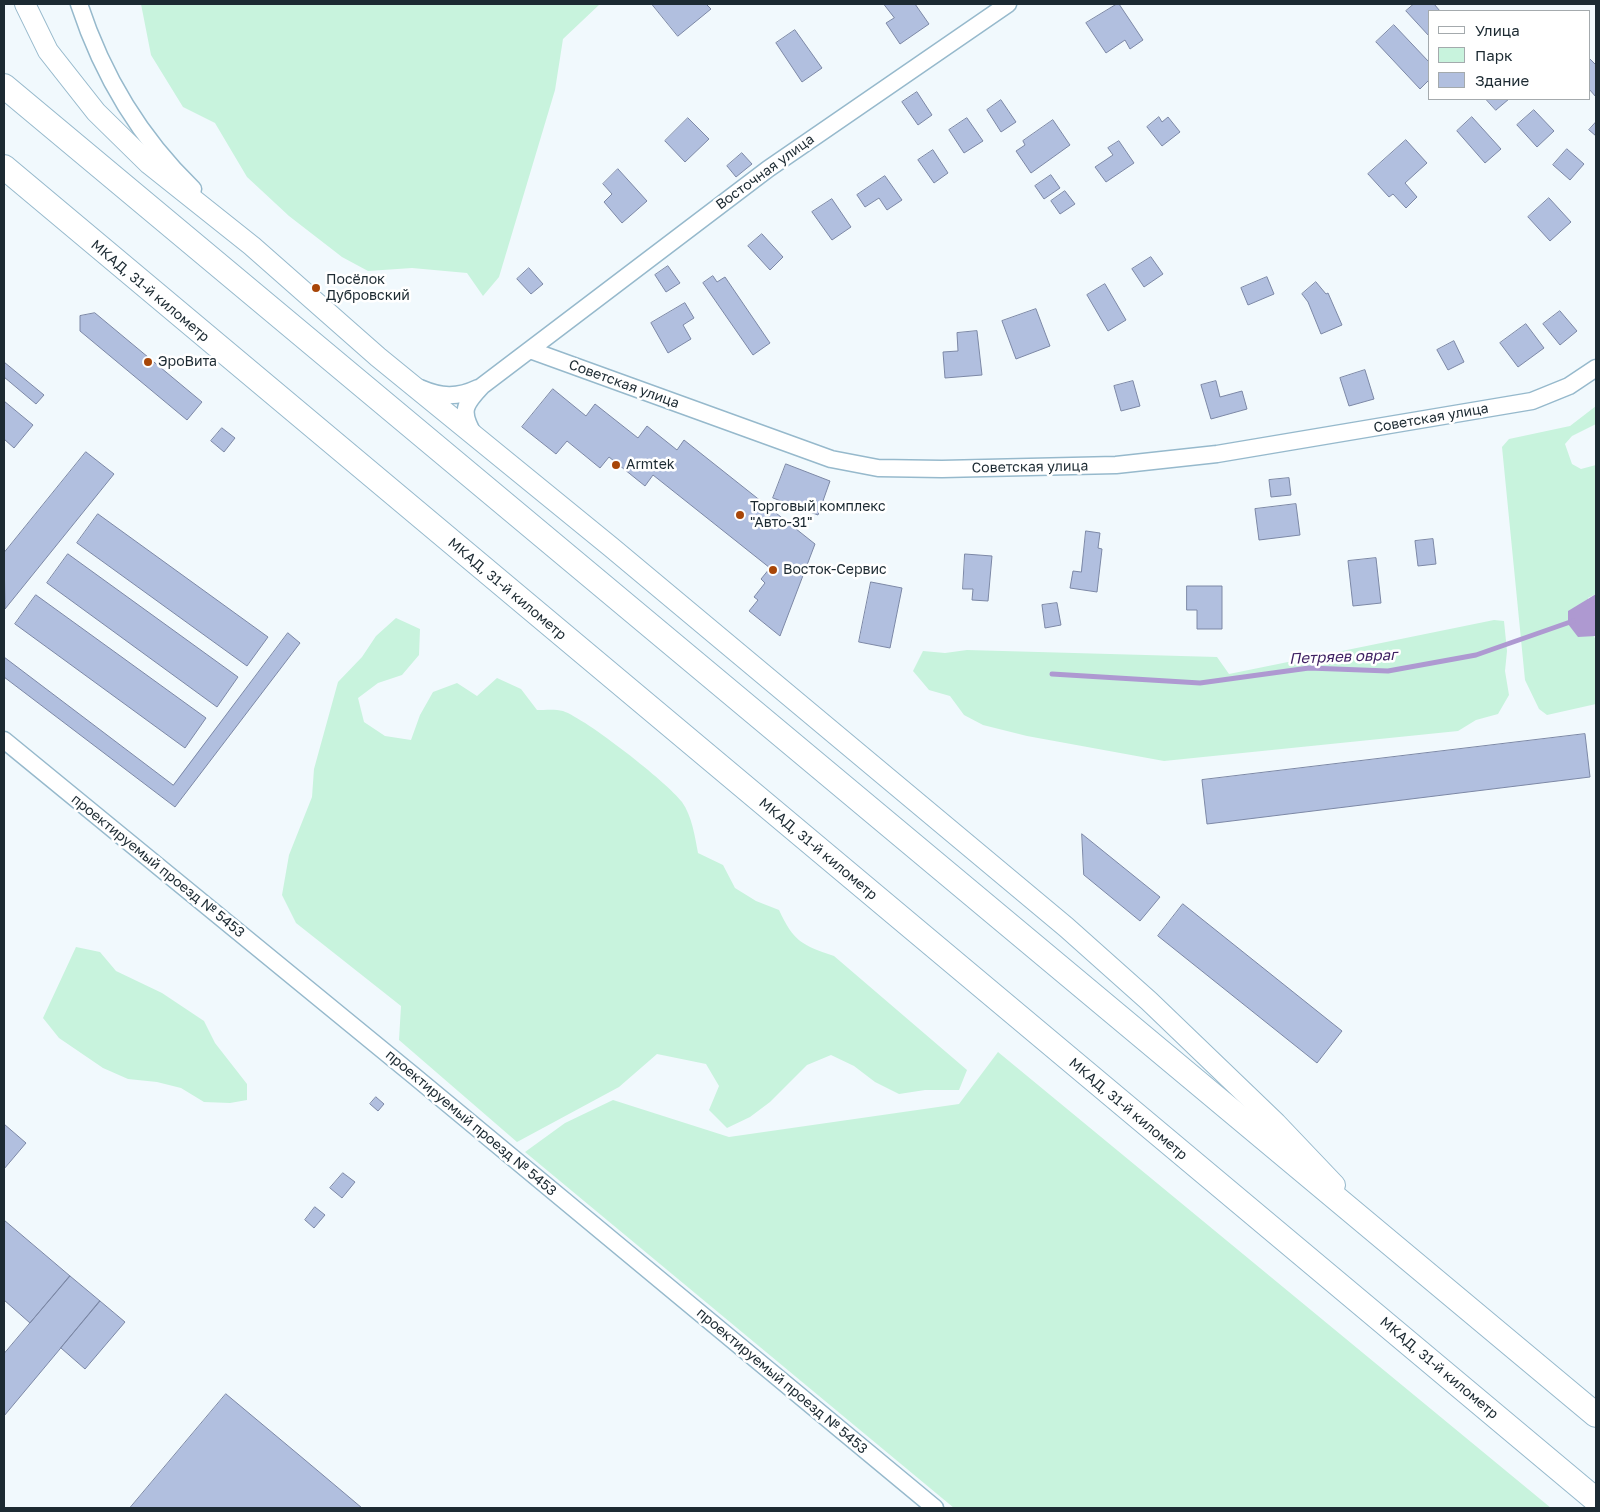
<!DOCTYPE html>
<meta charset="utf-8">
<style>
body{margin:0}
#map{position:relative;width:1600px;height:1512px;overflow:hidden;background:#f1f9fd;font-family:"Golos Text",sans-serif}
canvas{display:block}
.frame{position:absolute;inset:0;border:5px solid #1c2a32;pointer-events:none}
.legend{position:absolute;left:1428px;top:10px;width:162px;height:90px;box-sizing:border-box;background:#fff;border:1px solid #a4aaad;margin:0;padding:6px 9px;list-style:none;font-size:15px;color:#1c2a32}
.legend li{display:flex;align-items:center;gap:10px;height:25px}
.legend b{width:25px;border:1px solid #a4aaad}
</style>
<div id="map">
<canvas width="1600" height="1512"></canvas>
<div class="frame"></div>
<ul class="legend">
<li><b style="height:6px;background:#fff"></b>Улица</li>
<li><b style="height:14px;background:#c8f3dd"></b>Парк</li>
<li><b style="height:14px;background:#b1bfdf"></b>Здание</li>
</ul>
</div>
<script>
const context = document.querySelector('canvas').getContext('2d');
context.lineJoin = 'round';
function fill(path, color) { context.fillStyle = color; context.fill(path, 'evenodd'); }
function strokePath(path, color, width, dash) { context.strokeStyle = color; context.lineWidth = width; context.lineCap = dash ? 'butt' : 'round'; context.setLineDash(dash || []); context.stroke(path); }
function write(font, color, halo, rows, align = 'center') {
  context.font = font + ' "Golos Text",sans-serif'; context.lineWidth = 5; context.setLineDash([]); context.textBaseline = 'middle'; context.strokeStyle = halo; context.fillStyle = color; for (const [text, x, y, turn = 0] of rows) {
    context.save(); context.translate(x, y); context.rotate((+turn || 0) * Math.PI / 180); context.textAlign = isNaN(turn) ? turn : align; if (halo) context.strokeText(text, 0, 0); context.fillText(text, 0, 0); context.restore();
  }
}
const green = new Path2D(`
 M 141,4 L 600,4 L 563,39 L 555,90 L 499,277 L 483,296 L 467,273 L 412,268 L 368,271 L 342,257 L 289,216 L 247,177 L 215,123 L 183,107 L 151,55 Z
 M 1596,406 L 1596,424 L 1572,436 L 1565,444 L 1572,464 L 1581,469 L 1596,465 L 1596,594 L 1588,598 L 1594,638 L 1596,636 L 1596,704 L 1547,715 L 1539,709 L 1525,680 L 1502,447 L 1509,439 L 1570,426 Z
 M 396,618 L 420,629 L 419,655 L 402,675 L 378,683 L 358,698 L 364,722 L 385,736 L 411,740 L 420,715 L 433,692 L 457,683 L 477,696 L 497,678 L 521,689 L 537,710 C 545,710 556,709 563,711 C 586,719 667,782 682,802 C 692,816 695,837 698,853 L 723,865 L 735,888 L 756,901 L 779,910 C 794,942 802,945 834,956 L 967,1070 L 959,1090 L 925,1090 L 899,1094 L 875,1082 L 854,1066 L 831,1055 L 807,1065 L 770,1102 L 750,1117 L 727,1128 L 709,1110 L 719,1086 L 706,1064 L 657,1054 L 619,1087 L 517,1142 L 399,1040 L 401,1006 L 296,923 L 282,895 L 289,855 L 312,797 L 314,769 L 338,682 L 362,657 L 376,636 Z
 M 1494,620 L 1504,621 L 1507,651 L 1505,671 L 1509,695 L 1498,714 L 1476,720 L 1458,731 L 1164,761 L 1027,736 L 983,725 L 964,715 L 950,696 L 929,690 L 913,671 L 923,651 L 945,653 L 967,650 L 1217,657 L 1229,674 Z
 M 76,947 L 100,952 L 116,971 L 162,993 L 204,1021 L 215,1043 L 247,1084 L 247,1100 L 230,1103 L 204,1102 L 181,1088 L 157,1082 L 128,1079 L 103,1068 L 59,1038 L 43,1018 Z
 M 998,1052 L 1551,1508 L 1552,1508 L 954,1508 L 525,1152 L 565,1123 L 613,1100 L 729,1137 L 959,1104 Z`);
const water = new Path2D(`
 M 1596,594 L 1596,636 L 1578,637 L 1568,624 L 1568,611 Z`);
const stream = new Path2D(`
 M 1052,674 L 1200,683 L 1309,668 L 1388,671 L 1476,655 L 1573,621`);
const building = new Path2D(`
 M 652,4 L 706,4 L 711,9 L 678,36 Z
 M 884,4 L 915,4 L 929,24 L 900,44 L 886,23 L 894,18 Z
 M 1117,4 L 1119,4 L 1143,40 L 1130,49 L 1125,40 L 1106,53 L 1086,23 Z
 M 1414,4 L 1434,4 L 1440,11 L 1429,11 L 1429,36 L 1406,11 Z
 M 1394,25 L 1429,62 L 1429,80 L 1420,89 L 1376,42 Z
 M 795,30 L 822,68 L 802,82 L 776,43 Z
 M 1589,58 L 1596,65 L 1596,97 L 1589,89 Z
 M 917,92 L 932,115 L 918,125 L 902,102 Z
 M 1486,99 L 1509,99 L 1496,110 Z
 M 1001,100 L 1016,122 L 1001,132 L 987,110 Z
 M 1534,110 L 1554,131 L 1537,147 L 1517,125 Z
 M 1159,117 L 1162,122 L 1168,117 L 1180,132 L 1162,146 L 1147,127 Z
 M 1472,117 L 1501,149 L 1485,163 L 1457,131 Z
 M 688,118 L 709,139 L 685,162 L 665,141 Z
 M 967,118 L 983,141 L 964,153 L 949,130 Z
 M 1053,120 L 1070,145 L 1031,173 L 1016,151 L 1025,145 L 1023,141 Z
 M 1596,122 L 1596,136 L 1589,130 Z
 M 1406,140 L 1427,163 L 1405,183 L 1417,197 L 1406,208 L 1393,194 L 1389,197 L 1368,174 Z
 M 1119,141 L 1134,163 L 1106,182 L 1095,167 L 1113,155 L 1108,148 Z
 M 1567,149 L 1584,164 L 1570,180 L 1553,165 Z
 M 933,150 L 948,173 L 934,183 L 918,160 Z
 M 742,153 L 752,164 L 736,177 L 727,166 Z
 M 618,169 L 647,201 L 622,223 L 604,202 L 612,194 L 603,184 Z
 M 1051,175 L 1060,188 L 1044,199 L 1035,186 Z
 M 885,176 L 902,200 L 887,210 L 879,198 L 865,207 L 857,195 Z
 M 1065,191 L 1075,204 L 1060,214 L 1051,201 Z
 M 1549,198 L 1571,222 L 1550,241 L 1528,217 Z
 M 832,199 L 851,227 L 832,240 L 812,212 Z
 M 762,234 L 783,257 L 770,270 L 748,246 Z
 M 1151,257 L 1163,274 L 1144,287 L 1132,269 Z
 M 668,266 L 680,283 L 666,292 L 655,275 Z
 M 529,268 L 543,284 L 531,294 L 517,279 Z
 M 713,276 L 717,282 L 725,277 L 770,343 L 753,355 L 703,283 Z
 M 1267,277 L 1274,294 L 1248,305 L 1241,288 Z
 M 1316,282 L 1326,294 L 1328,293 L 1342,325 L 1321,334 L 1308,302 L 1302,294 Z
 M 1105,284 L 1126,320 L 1108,331 L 1087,295 Z
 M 685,303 L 694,318 L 683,325 L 691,339 L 668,353 L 651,323 Z
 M 1036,309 L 1050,346 L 1016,359 L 1002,321 Z
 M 1560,311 L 1577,331 L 1560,345 L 1543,324 Z
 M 95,313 L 202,402 L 187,420 L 80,331 L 80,316 Z
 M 1526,324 L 1544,348 L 1518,367 L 1500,343 Z
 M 977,331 L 982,375 L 945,378 L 943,352 L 958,351 L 957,333 Z
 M 1454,341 L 1464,362 L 1448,370 L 1437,350 Z
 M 4,362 L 44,395 L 36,404 L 4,377 Z
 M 1365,370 L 1374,399 L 1349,406 L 1340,378 Z
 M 1133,381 L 1140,406 L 1121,411 L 1114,386 Z
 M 1216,381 L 1220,397 L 1242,391 L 1247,409 L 1211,419 L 1201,385 Z
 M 553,389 L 586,416 L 595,404 L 638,438 L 647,426 L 677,450 L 684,440 L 815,544 L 780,636 L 749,611 L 758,600 L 754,597 L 765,583 L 761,579 L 770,568 L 653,475 L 645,486 L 609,457 L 600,468 L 567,441 L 556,454 L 522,427 Z
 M 4,401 L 33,425 L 14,448 L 4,439 Z
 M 222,428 L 235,438 L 224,452 L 211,441 Z
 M 86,452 L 114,474 L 5,609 L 4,553 Z
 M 786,464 L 830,481 L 818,515 L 773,498 Z
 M 1289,478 L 1291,495 L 1271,497 L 1269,480 Z
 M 1296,504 L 1300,535 L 1259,540 L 1255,509 Z
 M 98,514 L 268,637 L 247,666 L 77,543 Z
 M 1086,531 L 1100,533 L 1098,548 L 1102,549 L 1097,592 L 1070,588 L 1073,571 L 1081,572 Z
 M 1433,539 L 1436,564 L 1418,566 L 1415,541 Z
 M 68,554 L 238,677 L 217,707 L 47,583 Z
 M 965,554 L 992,556 L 988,601 L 972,600 L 973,589 L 963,589 Z
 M 1376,558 L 1381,603 L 1353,606 L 1348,561 Z
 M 871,582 L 902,588 L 890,648 L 859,642 Z
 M 1187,586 L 1222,586 L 1222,629 L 1197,629 L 1197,610 L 1187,610 Z
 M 36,595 L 206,718 L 185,748 L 15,624 Z
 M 1057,603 L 1061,625 L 1045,628 L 1042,605 Z
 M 288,633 L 300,643 L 175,807 L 4,677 L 4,657 L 173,785 Z
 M 1585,734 L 1590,777 L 1207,824 L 1202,780 Z
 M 1082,834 L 1160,897 L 1140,921 L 1084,875 Z
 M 1183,904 L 1342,1031 L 1317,1063 L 1158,936 Z
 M 376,1097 L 384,1104 L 378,1111 L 370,1104 Z
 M 4,1124 L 26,1143 L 4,1169 Z
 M 343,1173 L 355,1182 L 342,1198 L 330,1188 Z
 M 315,1207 L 325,1215 L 314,1228 L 305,1220 Z
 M 4,1220 L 70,1276 L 30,1323 L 4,1300 Z
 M 70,1276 L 100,1301 L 4,1416 L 4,1354 Z
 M 100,1301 L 125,1322 L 85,1369 L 61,1348 Z
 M 226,1394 L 305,1460 L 362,1508 L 130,1508 Z`);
const minor = new Path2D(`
 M 79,4 C 102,74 140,138 193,189
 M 530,350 L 831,459 L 878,468 L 942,469 L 1116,465 L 1217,454 L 1532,401 L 1569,386 L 1596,368
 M 420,388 C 441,397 457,398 478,388
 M 474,435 C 460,411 464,405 482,386 L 768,169 L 1008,4
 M 4,740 L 413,1075 L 935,1508`);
const major = new Path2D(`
 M 25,4 L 48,51 L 96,112 L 149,164 L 252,246 L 378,357 L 611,547 L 1066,927 L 1149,1001 L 1276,1123 L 1335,1185`);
const highway = new Path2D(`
 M 4,86 L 1596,1415
 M 4,167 L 1596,1500`);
const markers = [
 [316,288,5,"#a84608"],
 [148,362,5,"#a84608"],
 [616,465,5,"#a84608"],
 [740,515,5,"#a84608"],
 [773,570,5,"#a84608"]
];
const streetNames = [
 ["Восточная улица",765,172,-36],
 ["МКАД, 31-й километр",150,291,40],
 ["Советская улица",624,384,20],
 ["Советская улица",1431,418,-10],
 ["Советская улица",1030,467,-1],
 ["МКАД, 31-й километр",507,589,40],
 ["МКАД, 31-й километр",818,849,40],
 ["проектируемый проезд № 5453",158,866,39],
 ["МКАД, 31-й километр",1128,1109,40],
 ["проектируемый проезд № 5453",471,1123,40],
 ["МКАД, 31-й километр",1439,1368,40],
 ["проектируемый проезд № 5453",782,1381,40]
];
const poiNames = [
 ["Посёлок",326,280],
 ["Дубровский",326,296],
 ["ЭроВита",158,362],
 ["Armtek",626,465],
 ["Торговый комплекс",750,507],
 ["\"Авто-31\"",750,523],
 ["Восток-Сервис",783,570]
];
const waterNames = [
 ["Петряев овраг",1343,657,-2]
];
fill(green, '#c8f3dd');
fill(water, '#ae99d1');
strokePath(stream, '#ae99d1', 5);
fill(building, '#b1bfdf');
strokePath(building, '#7c88a6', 1);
strokePath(minor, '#96b9cc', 19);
strokePath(major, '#96b9cc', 22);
strokePath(highway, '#96b9cc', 26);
strokePath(minor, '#fff', 16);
strokePath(major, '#fff', 20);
strokePath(highway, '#fff', 24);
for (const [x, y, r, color] of markers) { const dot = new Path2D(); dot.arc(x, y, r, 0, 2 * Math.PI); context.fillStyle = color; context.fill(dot); strokePath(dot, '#fff', 2); }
write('14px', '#1c2a32', '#fff', streetNames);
write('14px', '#1c2a32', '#fff', poiNames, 'left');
write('italic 15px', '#3f2163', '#fff', waterNames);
</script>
